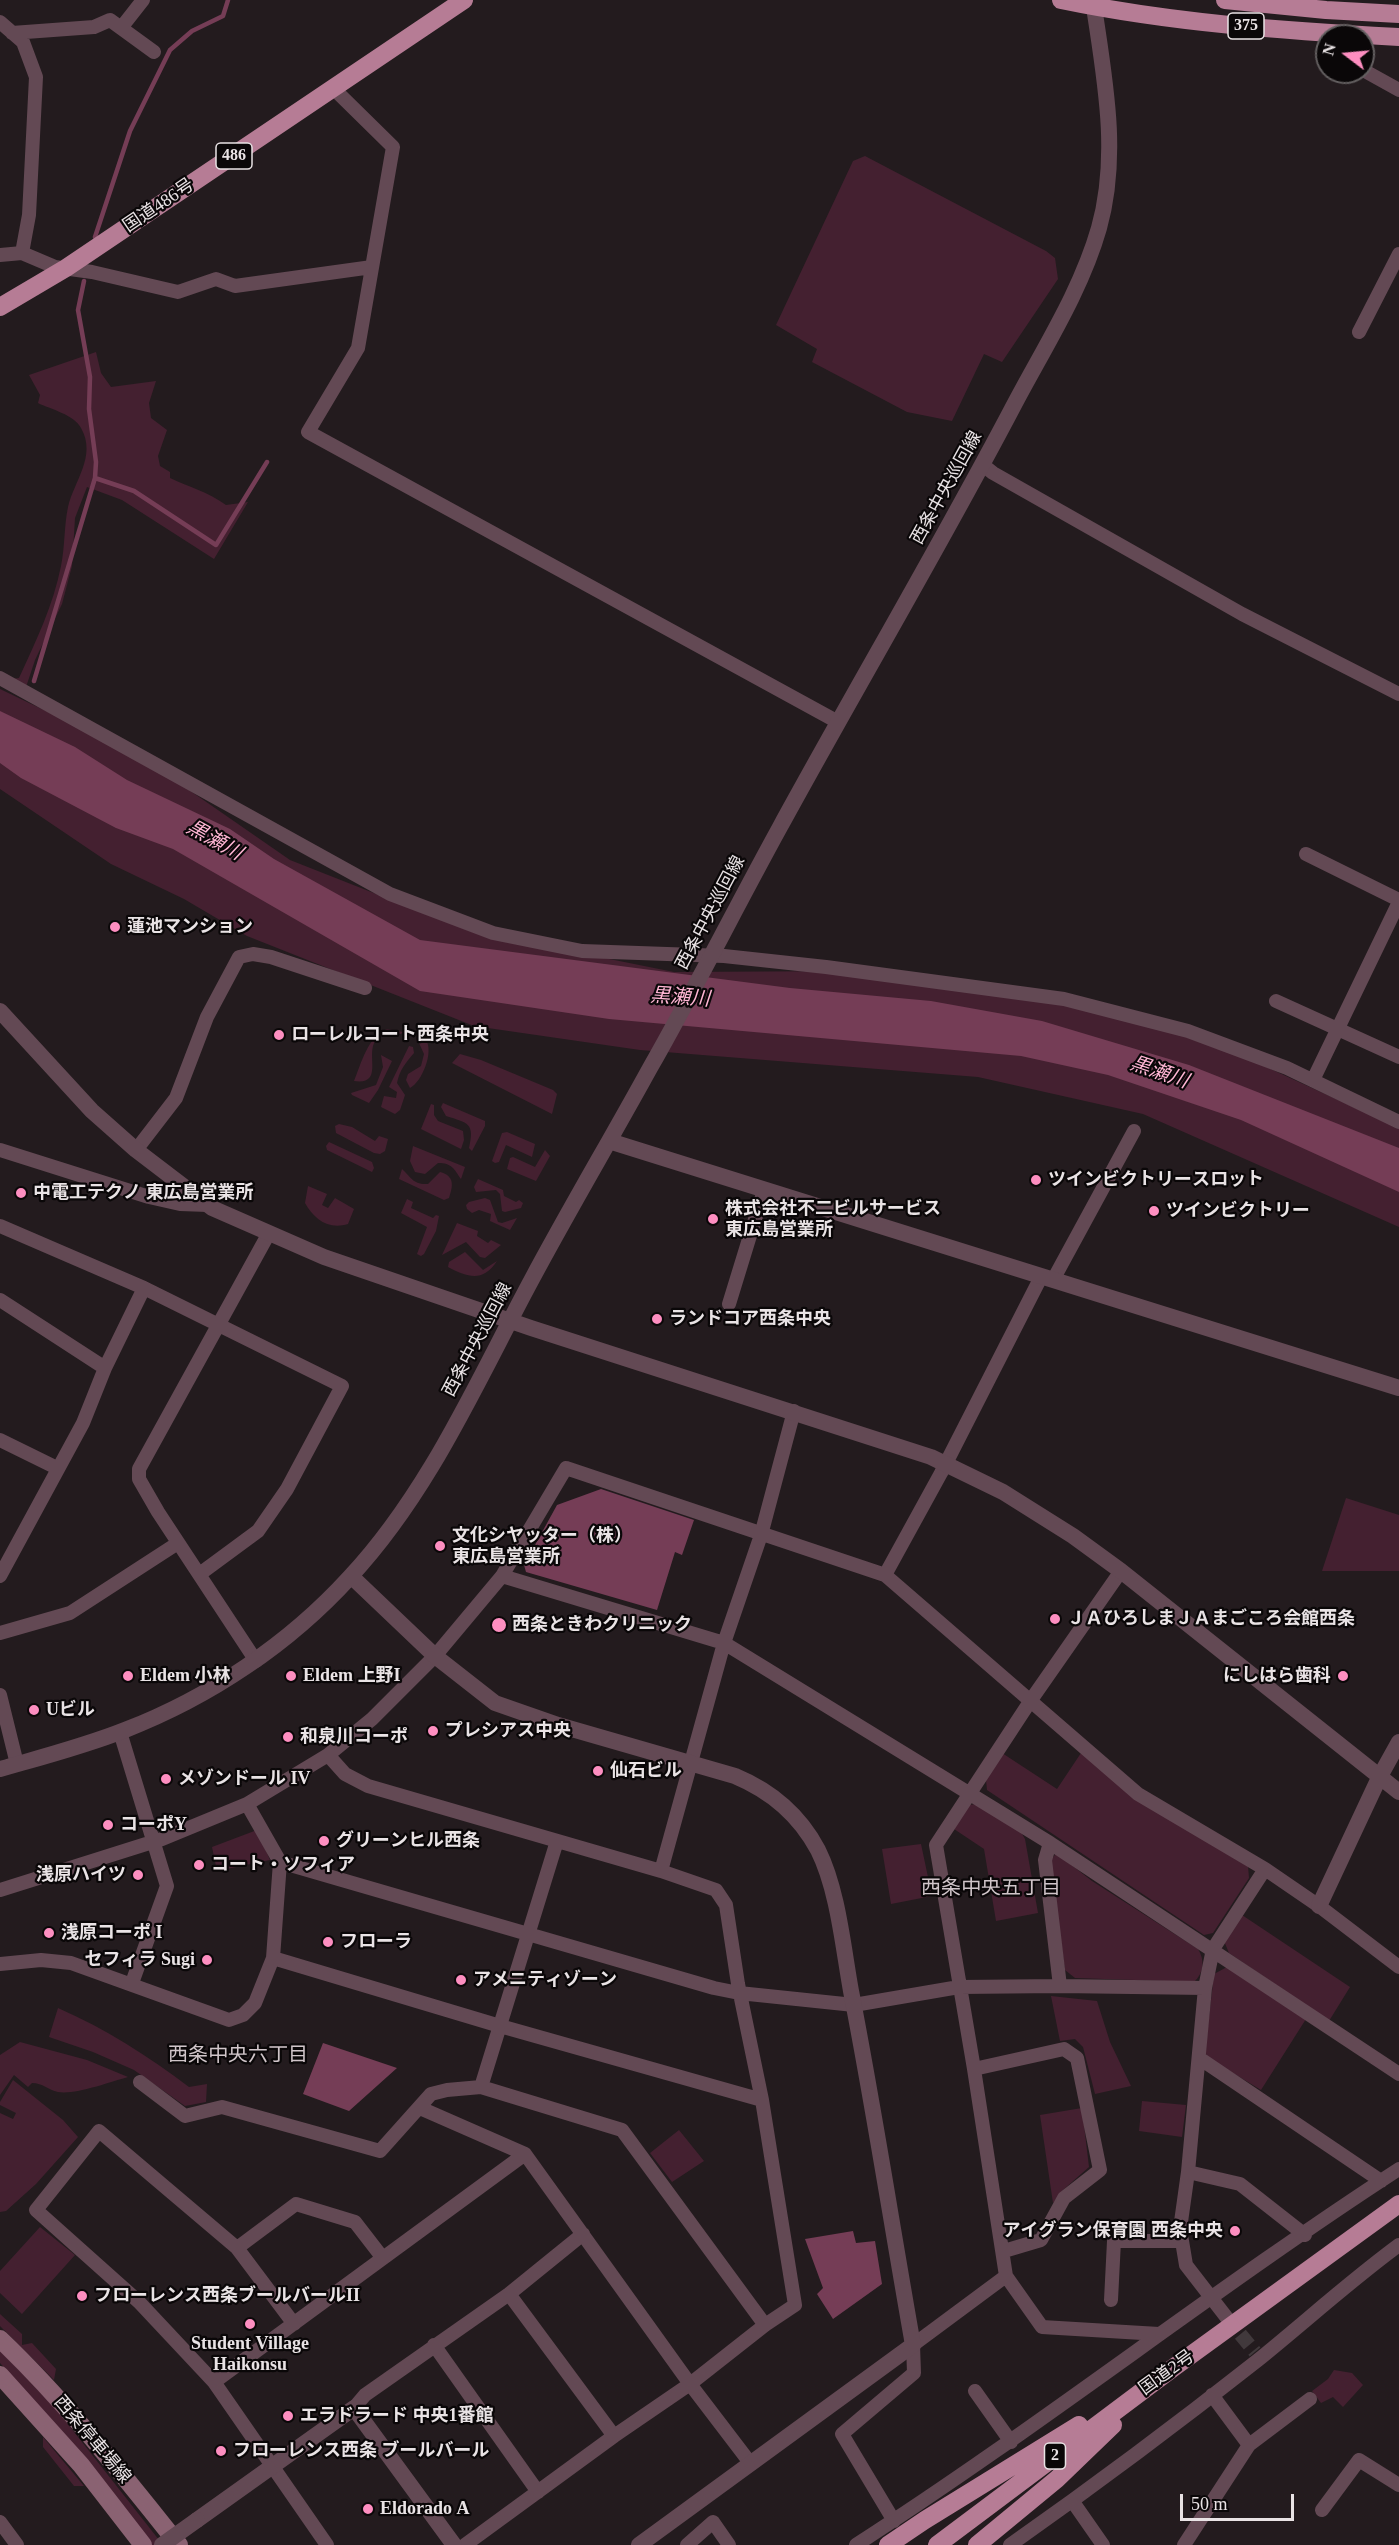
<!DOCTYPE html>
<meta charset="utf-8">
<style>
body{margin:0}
#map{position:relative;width:1399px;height:2545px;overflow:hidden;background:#231b1e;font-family:"Times New Roman",serif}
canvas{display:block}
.north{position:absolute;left:1315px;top:24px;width:60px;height:60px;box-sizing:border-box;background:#0a0708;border:2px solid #635f60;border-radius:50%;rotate:286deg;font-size:16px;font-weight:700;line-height:24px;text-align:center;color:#e9e3e5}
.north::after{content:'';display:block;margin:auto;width:21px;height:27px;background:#fd8ec0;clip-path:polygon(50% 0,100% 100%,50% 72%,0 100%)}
.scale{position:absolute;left:1180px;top:2494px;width:114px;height:27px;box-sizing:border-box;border:3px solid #e9e3e5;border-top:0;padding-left:8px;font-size:18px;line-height:21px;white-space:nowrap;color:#e9e3e5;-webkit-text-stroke:4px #0a0708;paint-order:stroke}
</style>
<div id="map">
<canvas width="1399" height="2545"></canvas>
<div class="north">N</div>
<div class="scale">50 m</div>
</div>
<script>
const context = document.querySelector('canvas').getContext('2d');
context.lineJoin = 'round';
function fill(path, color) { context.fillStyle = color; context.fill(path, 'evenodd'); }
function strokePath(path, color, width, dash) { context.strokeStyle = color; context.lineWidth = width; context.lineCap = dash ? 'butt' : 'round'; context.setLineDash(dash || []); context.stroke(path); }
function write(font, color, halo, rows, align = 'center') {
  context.font = font + ' "Times New Roman","Noto Sans JP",serif'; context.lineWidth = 4.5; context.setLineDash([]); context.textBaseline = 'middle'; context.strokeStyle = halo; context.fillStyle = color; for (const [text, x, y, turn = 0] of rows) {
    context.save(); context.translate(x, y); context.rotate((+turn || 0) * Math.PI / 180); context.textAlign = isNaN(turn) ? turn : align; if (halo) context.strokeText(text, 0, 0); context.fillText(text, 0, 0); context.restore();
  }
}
const green = new Path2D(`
 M 865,156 L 1046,251 L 1055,258 L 1058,279 L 1002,362 L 984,354 L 952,421 L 907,412 L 812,362 L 817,349 L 776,325 L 853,161 Z
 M 96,352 L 101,373 L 111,387 L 156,381 L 149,403 L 151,418 L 167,430 L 158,456 L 160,466 L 170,472 L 170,478 C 189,487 208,492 226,505 L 248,502 L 214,559 L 122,500 L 87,487 L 75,518 L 72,566 L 62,604 L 35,660 L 26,687 L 12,679 L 19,678 C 36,641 53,606 61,566 C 65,547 64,526 68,507 C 74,481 97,456 81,428 C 75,415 50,409 38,403 L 40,395 L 29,375 Z
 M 0,689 L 140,756 L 290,860 L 470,931 L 674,972 L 855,971 L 1023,993 L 1188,1031 L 1399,1128 L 1399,1227 L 1143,1114 L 978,1077 L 640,1050 L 474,1026 L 247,936 L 184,899 L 111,864 L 0,789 Z
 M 387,1029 L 403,1032 L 401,1034 L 386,1032 C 381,1036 375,1039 373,1046 C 369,1061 381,1085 354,1081 C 361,1064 368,1036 387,1029 Z
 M 418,1037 L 426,1040 C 434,1052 422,1082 410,1088 L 406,1080 L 408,1074 L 421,1066 L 424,1054 L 419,1043 L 416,1041 Z
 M 409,1046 L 413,1047 L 414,1053 C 405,1064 400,1069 397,1083 L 405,1095 L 400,1110 L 395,1114 L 381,1107 L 384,1096 L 396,1098 L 397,1092 L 389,1087 Z
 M 460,1054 L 481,1060 L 553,1090 L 557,1094 L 552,1114 L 452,1063 Z
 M 381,1055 L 392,1061 L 378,1090 L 369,1103 L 352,1095 L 351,1093 L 376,1085 L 383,1067 Z
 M 443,1103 L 485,1121 L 485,1126 L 472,1151 L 469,1148 C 475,1123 468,1123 446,1116 L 441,1107 Z
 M 431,1104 L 434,1105 L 434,1115 L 438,1121 L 463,1131 L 464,1140 L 461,1149 L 421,1129 Z
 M 339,1124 L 352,1127 L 375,1141 L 379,1136 L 388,1139 L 385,1151 L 380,1154 L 374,1153 L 336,1133 L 335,1126 Z
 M 507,1132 L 535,1144 L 532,1157 L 506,1145 L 499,1162 L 495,1163 L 492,1161 L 502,1133 Z
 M 329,1142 L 372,1162 L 374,1168 L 372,1172 L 327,1150 L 326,1146 Z
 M 413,1146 L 465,1167 L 461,1179 C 454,1169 452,1163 438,1163 L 425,1174 L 415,1172 L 410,1161 Z
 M 545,1150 L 550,1156 L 536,1181 L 507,1169 L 510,1158 L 513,1157 L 535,1167 Z
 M 402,1169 C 411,1177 413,1185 428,1184 L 440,1172 C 455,1176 453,1186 449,1198 L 444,1200 L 399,1179 Z
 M 478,1179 L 503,1190 L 504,1196 L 516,1202 L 519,1200 L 523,1203 L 521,1208 L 505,1212 L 502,1211 L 500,1194 L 496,1190 L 476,1192 L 474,1187 Z
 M 308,1186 L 327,1194 L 322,1205 L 328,1208 L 335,1198 L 354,1209 L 348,1224 C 328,1230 314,1219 305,1203 Z
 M 485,1198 L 490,1200 L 498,1222 L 502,1223 L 517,1218 L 510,1230 L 490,1221 L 491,1214 L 479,1210 L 472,1213 L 467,1209 L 466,1205 L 469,1202 Z
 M 407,1199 L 413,1202 L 411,1208 L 433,1218 L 436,1215 L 439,1216 L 436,1231 L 424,1254 L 421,1256 L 417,1254 L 427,1227 L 401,1213 Z
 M 457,1223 L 478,1231 L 477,1236 L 488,1243 L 491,1240 L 501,1245 L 485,1258 L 480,1257 L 466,1242 L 442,1255 Z
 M 465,1252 L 483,1270 L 497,1261 C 483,1282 469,1278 448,1267 L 449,1262 Z
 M 1346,1498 L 1399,1515 L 1399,1571 L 1322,1571 Z
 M 1002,1753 L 1057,1789 L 1081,1753 L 1248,1866 L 1249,1878 L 1213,1933 L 1204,1935 L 987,1790 L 986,1780 Z
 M 977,1804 L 1021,1832 L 1025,1839 L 1038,1913 L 996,1921 L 984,1849 L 954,1829 L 968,1805 Z
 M 257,1830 L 270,1860 L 217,1871 L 212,1847 Z
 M 921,1844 L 932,1896 L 891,1904 L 882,1849 Z
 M 1056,1853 L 1092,1881 L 1198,1949 C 1205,1960 1204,1973 1194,1982 L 1075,1978 L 1065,1970 L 1050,1862 Z
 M 1242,1915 L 1350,1987 L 1329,2021 L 1229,1953 L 1224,1941 Z
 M 1227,1967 L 1306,2019 L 1261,2090 L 1208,2058 L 1205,2052 L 1214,1974 Z
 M 1051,1996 L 1097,2001 L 1110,2042 L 1131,2086 L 1095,2094 L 1083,2047 L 1075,2039 L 1060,2041 Z
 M 58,2008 C 106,2029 148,2056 189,2087 L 207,2084 L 206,2102 L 185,2106 L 134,2070 L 93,2052 L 49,2037 Z
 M 20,2042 L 87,2060 L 128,2077 C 110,2082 75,2095 58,2092 C 48,2090 43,2083 32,2083 L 28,2087 L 14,2075 L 0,2095 L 0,2055 Z
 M 13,2080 L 63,2120 L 78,2137 L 36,2184 L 6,2211 L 0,2212 L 0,2113 L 13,2119 L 16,2113 L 0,2105 L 0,2102 Z
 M 1142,2101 L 1186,2105 L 1182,2137 L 1139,2131 Z
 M 1082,2108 L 1089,2167 L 1063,2190 L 1053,2203 L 1040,2115 Z
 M 679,2130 L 704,2161 L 672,2182 L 650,2153 Z
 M 40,2227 L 75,2255 L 22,2314 L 0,2293 L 0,2271 Z
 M 0,2314 L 22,2334 L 22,2345 L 32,2343 L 56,2369 L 54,2380 L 0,2326 Z
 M 0,2350 L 56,2409 L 163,2545 L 152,2545 L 77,2448 L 0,2363 Z
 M 1334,2370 L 1352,2373 L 1363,2385 L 1343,2407 L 1333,2397 L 1321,2403 L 1312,2391 L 1328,2379 Z
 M 43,2437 L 84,2486 L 74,2486 L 43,2447 Z`);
const water = new Path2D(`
 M 0,711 L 75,747 L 127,780 L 230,829 L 274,859 L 420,940 L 790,988 L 931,1001 L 1042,1021 L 1189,1065 L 1399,1148 L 1399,1192 L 1241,1120 L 1108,1075 L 1021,1056 L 609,1019 L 420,991 L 173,849 L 116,828 L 21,778 L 0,763 Z
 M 601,1489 L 694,1520 L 682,1555 L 675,1552 L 657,1610 L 526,1572 L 524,1565 L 557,1505 Z
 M 323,2043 L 397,2068 L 349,2111 L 303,2094 Z
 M 853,2231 L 856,2243 L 875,2241 L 882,2284 L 833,2319 L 817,2294 L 823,2288 L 805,2239 Z`);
const stream = new Path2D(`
 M 95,237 L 130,131 L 170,50 L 192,31 L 223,16 L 228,0
 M 95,478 L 134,491 L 216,545 L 267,462
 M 34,681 L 95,478 L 96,462 L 89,409 L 90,377 L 78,310 L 84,281`);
const minorTunnel = new Path2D(`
 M 1227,2318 L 1255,2352`);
const minor = new Path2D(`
 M 0,22 L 23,42 L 36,77 L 29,215 L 22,253 L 55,267 L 92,272 L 178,292 L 216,279 L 235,286 L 372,267
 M 121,28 L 143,0
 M 12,33 L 94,27 L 110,20 L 154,52
 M 1363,70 L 1399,90
 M 334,89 L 393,147 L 358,348 L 308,432 L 838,722
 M 0,255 L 22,253
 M 1359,332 L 1399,254
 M 983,465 L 993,473 L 1242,614 L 1399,694
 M 0,678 L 390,894 L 493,933 L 582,951 L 724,956 L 826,967 L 1064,999 L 1188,1031 L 1287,1068 L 1399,1122
 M 1306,854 L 1399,900
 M 1276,1001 L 1399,1057
 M 1313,1080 L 1399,902
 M 0,1150 L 149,1197 L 180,1204 L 208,1205
 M 136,1150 L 176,1098 L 207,1017 L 239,957 L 253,954 L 271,957 L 365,988
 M 0,1226 L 144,1288 L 342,1386 L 287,1489 L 258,1531 L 201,1573
 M 1053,1280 L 1134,1131
 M 0,1300 L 105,1368
 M 729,1304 L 764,1190
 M 0,1440 L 57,1468
 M 885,1575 L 941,1473 L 1041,1277
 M 0,1576 L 83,1423 L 105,1368 L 144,1288
 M 502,1576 L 724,1643 L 1050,1843 L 1399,2074
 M 0,1633 L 70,1613 L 178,1543
 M 256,1661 L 158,1512 L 139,1479 L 139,1469 L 269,1233
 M 0,1695 L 17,1764
 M 120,1732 L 167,1886 L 132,1983
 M 328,1755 L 345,1774 L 368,1786 L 661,1871 L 716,1890 L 726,1905 L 738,1984 L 762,2100 L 795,2305 L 765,2325 L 690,2384 L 614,2436 L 465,2545
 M 1050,1843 L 1045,1860 L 1060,1986
 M 280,1862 L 714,1988 L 739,1993 L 854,2005 L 959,1987 L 1060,1986 L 1205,1988
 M 661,1871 L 724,1643 L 761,1535 L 794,1411
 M 0,1890 L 162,1839 L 247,1804 L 328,1755 L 372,1719 L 435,1656 L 502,1576 L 566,1468 L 885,1575 L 1138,1794 L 1265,1869 L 1319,1906 L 1399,1967
 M 273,1958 L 500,2026 L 762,2100
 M 0,1964 L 41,1960 L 71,1963 L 229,2020 L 243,2015 L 255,2003 L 273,1958 L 280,1862 L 247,1804
 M 1199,2058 L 1381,2181
 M 974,2069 L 1064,2049 L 1077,2058 L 1100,2170 L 1064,2198 L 1041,2240 L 1004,2251
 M 140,2082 L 185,2116 L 222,2107 L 380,2151 L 431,2094 L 447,2090 L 481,2087 L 622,2130 L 765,2325
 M 481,2087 L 557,1841
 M 420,2108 L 525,2154
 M 1188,2172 L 1240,2184 L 1305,2235
 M 237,2248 L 296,2204 L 355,2222 L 382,2257
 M 1006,2276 L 1042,2327 L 1159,2334
 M 509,2294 L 614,2436
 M 1111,2300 L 1114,2241 L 1182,2241
 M 1227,2318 L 1186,2265 L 1180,2229 L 1188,2172 L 1205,1988 L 1213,1949 L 1265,1869
 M 294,2324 L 237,2248 L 99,2131 L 36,2210 L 139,2302 L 214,2382 L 327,2545
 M 434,2345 L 538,2492
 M 214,2382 L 525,2154 L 690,2384 L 751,2464
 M 975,2391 L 1011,2442
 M 354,2408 L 365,2395 L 509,2294 L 583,2234
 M 1249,2445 L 1310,2399
 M 1073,2502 L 1103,2545
 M 1322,2510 L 1359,2460 L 1399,2485
 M 894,2521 L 842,2434 L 914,2373 L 913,2345 L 1006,2276 L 974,2069 L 936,1845 L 1031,1700 L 1121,1571
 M 0,2522 L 17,2545
 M 687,2545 L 713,2522 L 729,2545
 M 856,2545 C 1041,2426 1214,2289 1399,2169
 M 1010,2545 C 1094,2486 1177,2424 1258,2360 C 1305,2322 1350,2281 1399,2245
 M 1184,2545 L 1249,2445 L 1212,2395`);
const tertiary = new Path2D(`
 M 0,1011 L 92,1111 L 136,1150 L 212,1208 L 324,1257 L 531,1328 L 931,1457 L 1003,1492 L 1073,1536 L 1121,1571 L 1399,1792
 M 609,1141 L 1399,1388
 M 351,1576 L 435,1656 L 495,1703 L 558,1725 L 735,1776 C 771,1791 800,1816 818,1850 C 838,1890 843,1947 851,1991 C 874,2109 892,2227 913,2345 L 639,2545
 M 0,1769 C 42,1757 85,1746 125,1730 C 210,1697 289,1644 350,1577 C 430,1491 477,1381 532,1279 C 570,1208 611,1139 650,1068 C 695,989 736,907 780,827 C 857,686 939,548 1014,405 C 1044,348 1081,291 1099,228 C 1120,153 1104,76 1093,0
 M 1319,1906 L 1379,1778 L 1399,1742
 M 197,2520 L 354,2408 L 454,2545`);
const secondary = new Path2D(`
 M 0,2339 C 66,2402 122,2474 179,2545
 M 0,2375 L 81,2465 L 143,2545`);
const trunk = new Path2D(`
 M 1061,0 C 1172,23 1286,31 1399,37
 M 1225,0 L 1326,10 L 1399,14
 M 0,307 L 66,268 L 464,0
 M 888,2545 L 925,2520 L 1079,2425
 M 937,2545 L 1173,2368 L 1399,2204
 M 977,2545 L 1057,2479 L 1113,2425`);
const tertiaryBridge = new Path2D(`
 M 162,2545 L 197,2520`);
const markers = [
 [115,927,6,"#fd8ec0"],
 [279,1035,6,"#fd8ec0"],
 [1036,1180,6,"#fd8ec0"],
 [21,1193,6,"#fd8ec0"],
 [1154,1211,6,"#fd8ec0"],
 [713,1219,6,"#fd8ec0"],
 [657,1319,6,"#fd8ec0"],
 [440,1546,6,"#fd8ec0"],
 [1055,1619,6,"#fd8ec0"],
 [499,1625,8,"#fd8ec0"],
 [128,1676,6,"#fd8ec0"],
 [291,1676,6,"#fd8ec0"],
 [1343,1676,6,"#fd8ec0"],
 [34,1710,6,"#fd8ec0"],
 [433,1731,6,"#fd8ec0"],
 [288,1737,6,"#fd8ec0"],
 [598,1771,6,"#fd8ec0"],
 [166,1779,6,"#fd8ec0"],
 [108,1825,6,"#fd8ec0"],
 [324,1841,6,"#fd8ec0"],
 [199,1865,6,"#fd8ec0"],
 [138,1875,6,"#fd8ec0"],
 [49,1933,6,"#fd8ec0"],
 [328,1942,6,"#fd8ec0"],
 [207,1960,6,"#fd8ec0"],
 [461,1980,6,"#fd8ec0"],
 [1235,2231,6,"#fd8ec0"],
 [82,2296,6,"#fd8ec0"],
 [250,2324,6,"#fd8ec0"],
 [288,2416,6,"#fd8ec0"],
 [221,2451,6,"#fd8ec0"],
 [368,2509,6,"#fd8ec0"]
];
const shields = [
 [1246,26,36],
 [234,156,36],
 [1055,2456,21]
];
const shieldNames = [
 ["375",1246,26],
 ["486",234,156],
 ["2",1055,2456]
];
const streetNames = [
 ["国道486号",159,206,-34],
 ["西条中央巡回線",947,488,-61],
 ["西条中央巡回線",711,913,-62],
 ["西条中央巡回線",478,1340,-62],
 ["国道2号",1167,2373,-36],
 ["西条停車場線",92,2440,50]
];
const poiNames = [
 ["蓮池マンション",127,927],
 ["ローレルコート西条中央",291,1035],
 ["ツインビクトリースロット",1048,1180],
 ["中電工テクノ 東広島営業所",33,1193],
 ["株式会社不二ビルサービス",725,1209],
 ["東広島営業所",725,1230],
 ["ツインビクトリー",1166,1211],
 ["ランドコア西条中央",669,1319],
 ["文化シヤッター（株）",452,1536],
 ["東広島営業所",452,1557],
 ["ＪＡひろしまＪＡまごころ会館西条",1067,1619],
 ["西条ときわクリニック",512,1625],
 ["Eldem 小林",140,1676],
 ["Eldem 上野I",303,1676],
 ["にしはら歯科",1331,1676,"right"],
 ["Uビル",46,1710],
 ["プレシアス中央",445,1731],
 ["和泉川コーポ",300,1737],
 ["仙石ビル",610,1771],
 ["メゾンドール IV",178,1779],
 ["コーポY",120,1825],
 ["グリーンヒル西条",336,1841],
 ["コート・ソフィア",211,1865],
 ["浅原ハイツ",126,1875,"right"],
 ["浅原コーポ I",61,1933],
 ["フローラ",340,1942],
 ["セフィラ Sugi",195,1960,"right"],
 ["アメニティゾーン",473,1980],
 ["アイグラン保育園 西条中央",1223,2231,"right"],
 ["フローレンス西条ブールバールII",94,2296],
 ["Student Village",250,2344,"center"],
 ["Haikonsu",250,2365,"center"],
 ["エラドラード 中央1番館",300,2416],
 ["フローレンス西条 ブールバール",233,2451],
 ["Eldorado A",380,2509]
];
const waterNames = [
 ["黒瀬川",214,841,29],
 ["黒瀬川",680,998,4],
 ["黒瀬川",1159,1073,19]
];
const neighbourhoodNames = [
 ["西条中央五丁目",991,1889],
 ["西条中央六丁目",238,2056]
];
fill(green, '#442030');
fill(water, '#753d56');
strokePath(stream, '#753d56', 4.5);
strokePath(minorTunnel, '#41393c', 14, [14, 7]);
strokePath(minor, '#634954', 14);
strokePath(tertiary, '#634954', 16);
strokePath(secondary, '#8a6272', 18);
strokePath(trunk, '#b67c95', 18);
strokePath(tertiaryBridge, '#634954', 16);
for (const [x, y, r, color] of markers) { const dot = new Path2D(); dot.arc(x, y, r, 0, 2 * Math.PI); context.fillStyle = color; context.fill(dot); strokePath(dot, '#0a0708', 2); }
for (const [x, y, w] of shields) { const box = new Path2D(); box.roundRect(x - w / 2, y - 13, w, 26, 4.5); context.fillStyle = '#0a0708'; context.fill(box); strokePath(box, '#e9e3e5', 1.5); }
write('bold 16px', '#e9e3e5', null, shieldNames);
write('18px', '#e9e3e5', '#0a0708', streetNames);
write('bold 18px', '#e9e3e5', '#0a0708', poiNames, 'left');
write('italic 20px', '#ffb6d4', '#0a0708', waterNames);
write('20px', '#d0c5c9', '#0a0708', neighbourhoodNames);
</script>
